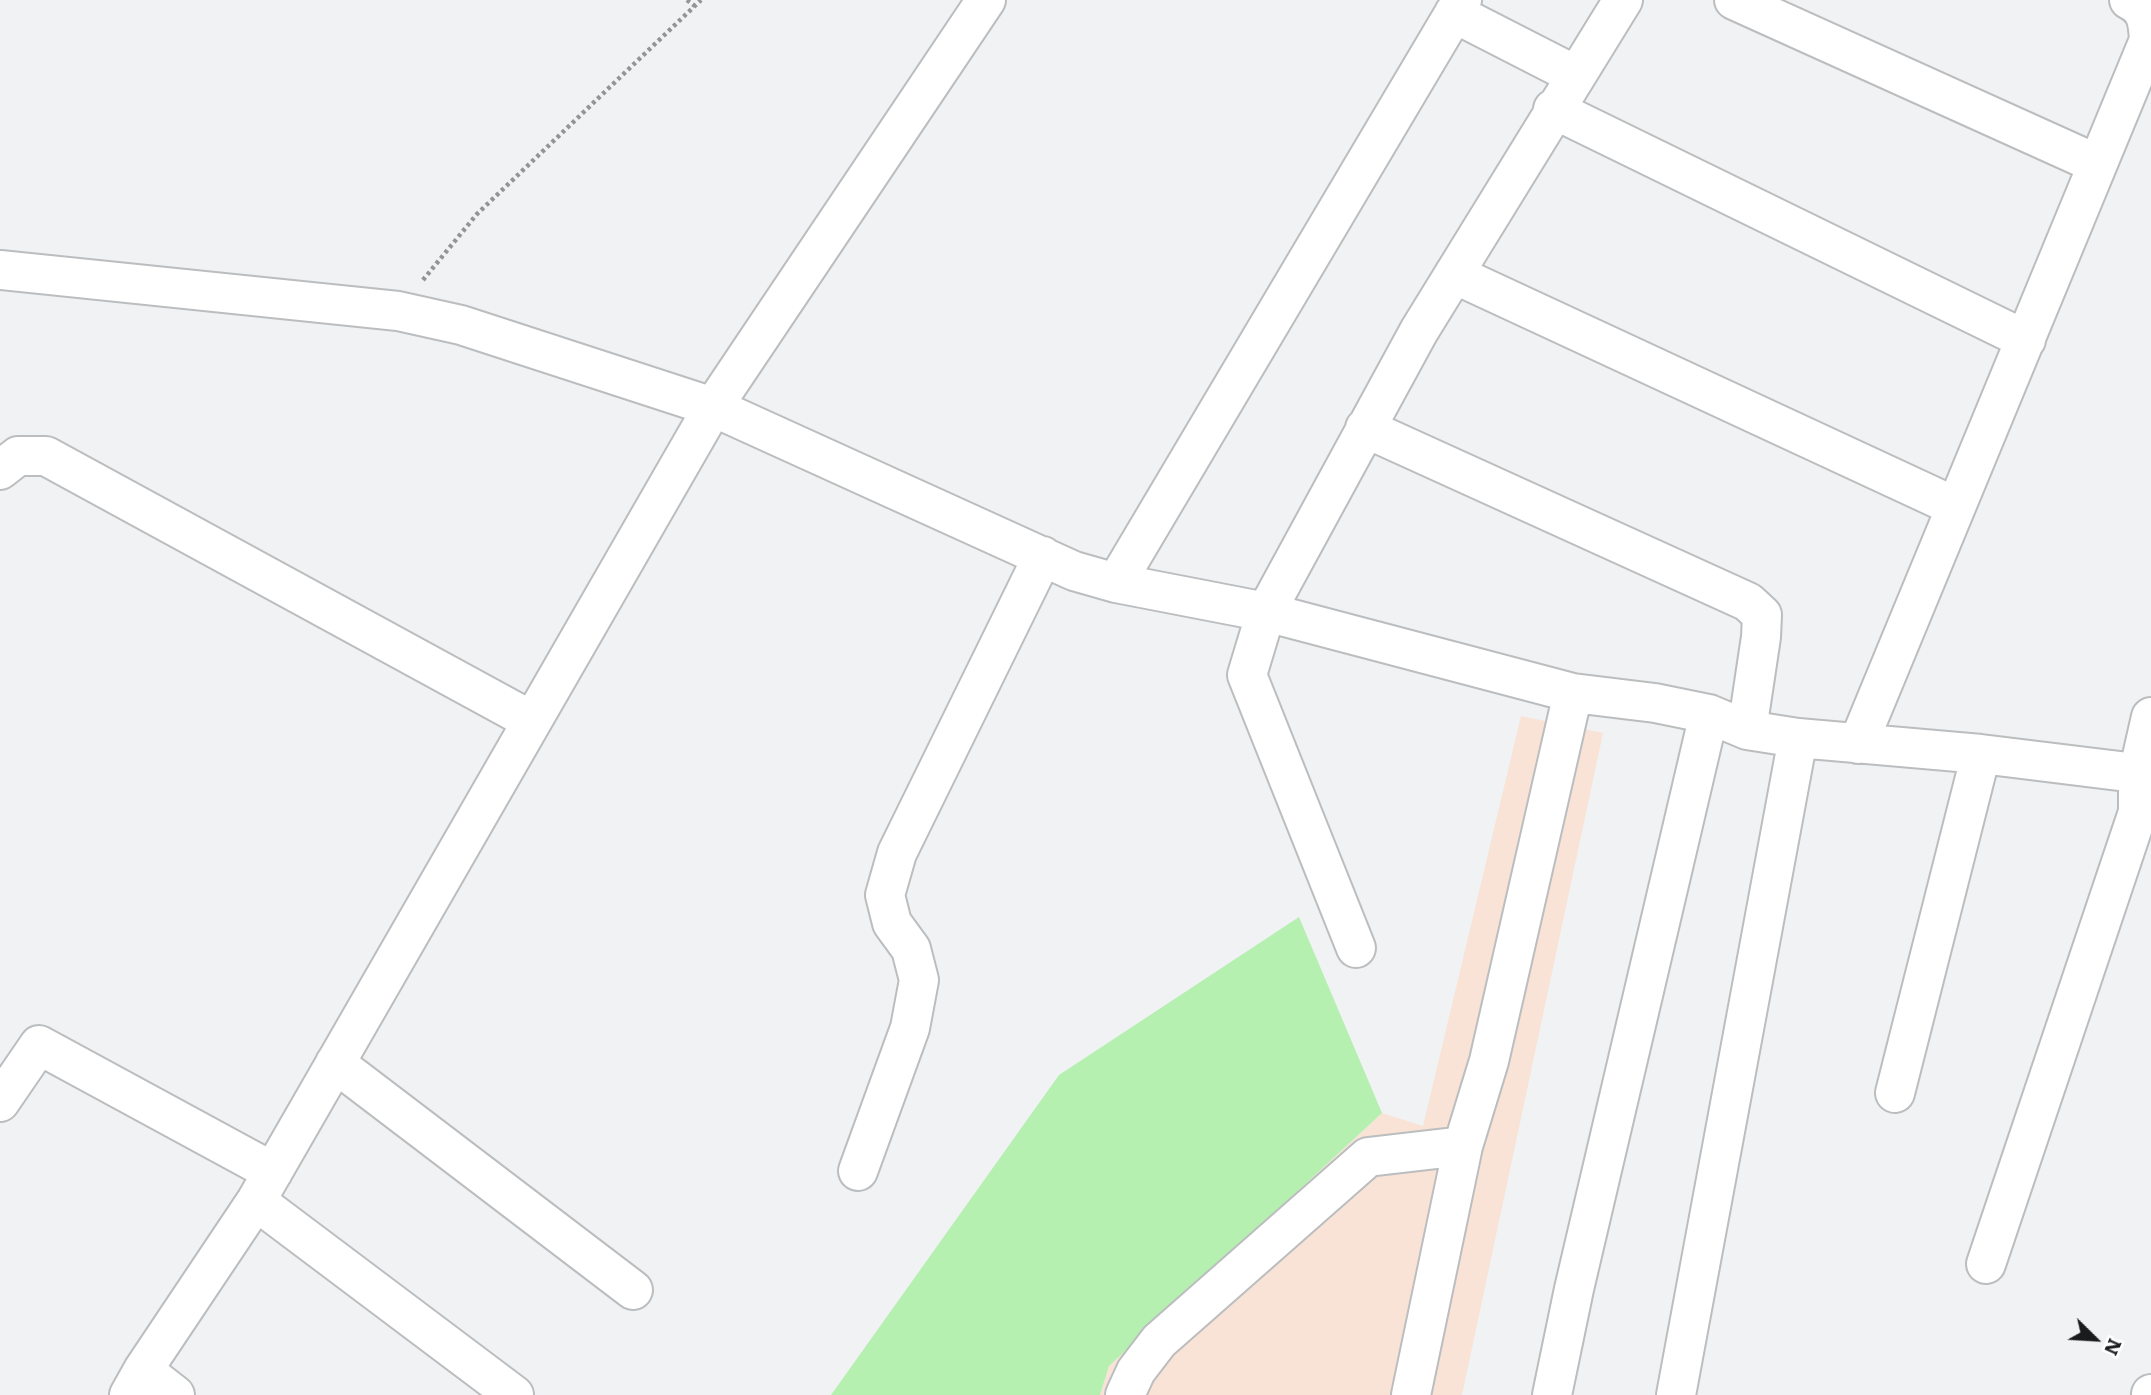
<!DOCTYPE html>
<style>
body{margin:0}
#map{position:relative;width:2151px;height:1395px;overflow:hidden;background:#f0f2f4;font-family:Literata,serif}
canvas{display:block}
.north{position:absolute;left:2060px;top:1304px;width:70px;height:70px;-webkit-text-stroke:5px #fff;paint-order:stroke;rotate:114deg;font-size:19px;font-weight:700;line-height:28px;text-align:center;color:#1a1b1c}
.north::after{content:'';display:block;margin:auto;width:24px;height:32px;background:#1a1b1c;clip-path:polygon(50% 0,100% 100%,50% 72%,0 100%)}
</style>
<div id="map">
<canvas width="2151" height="1395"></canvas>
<div class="north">N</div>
</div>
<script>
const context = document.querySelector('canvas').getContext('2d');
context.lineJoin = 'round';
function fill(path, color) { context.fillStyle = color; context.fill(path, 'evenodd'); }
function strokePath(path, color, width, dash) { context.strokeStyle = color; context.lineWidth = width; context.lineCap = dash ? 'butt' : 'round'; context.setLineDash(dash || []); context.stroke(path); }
const industrial = new Path2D(`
 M 1521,716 L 1603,733 L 1462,1395 L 1100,1395 L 1109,1366 L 1382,1113 L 1423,1126 Z`);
const green = new Path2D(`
 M 1299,917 L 1382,1113 L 1109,1366 L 1100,1395 L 831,1395 L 1059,1075 Z`);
const path = new Path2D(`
 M 687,0 L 695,6
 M 423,280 L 477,214 L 701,0`);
const minor = new Path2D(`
 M 1734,0 L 2097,164
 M 1454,13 L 1575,75
 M 1553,109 L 2026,340
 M 0,270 L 398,311 L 461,325 L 713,407 L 1074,571 L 1116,583 L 1266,612 L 1573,693 L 1655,703 L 1709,714 L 1747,730 L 1798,738 L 1981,754 L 2151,775
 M 1454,274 L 1956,507
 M 1365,428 L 1748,602 L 1762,615 L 1761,637 L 1747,730
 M 0,470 L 18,456 L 46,456 L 532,721
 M 1116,583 L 1462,0
 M 1858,744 L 2149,40 C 2148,23 2147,8 2129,0
 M 1356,948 L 1247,675 L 1266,612 L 1419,331 L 1623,0
 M 335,1063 L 633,1290
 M 1895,1093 L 1981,754
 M 0,1102 L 39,1045 L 273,1172
 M 858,1171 L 910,1028 L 919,980 L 911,949 L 892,923 L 885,895 L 897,853 L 1043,556
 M 256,1201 L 514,1395
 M 1986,1264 L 2138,812 L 2138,774 L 2151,717
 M 143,1370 L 175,1395
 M 129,1395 L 143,1370 L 256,1201 L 713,407 L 986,0
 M 1125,1395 L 1136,1371 L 1159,1341 L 1368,1157 L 1463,1146
 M 1411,1395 L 1463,1146 L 1489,1061 L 1573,693
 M 1552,1395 L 1574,1289 L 1709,714
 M 1676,1395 L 1798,738
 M 2151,1395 L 2151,1394`);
fill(industrial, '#f9e3d6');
fill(green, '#b6f0b1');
strokePath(minor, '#bbbdbf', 42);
strokePath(path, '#929495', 4.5, [3.5, 3.5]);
strokePath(minor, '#fff', 38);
</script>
